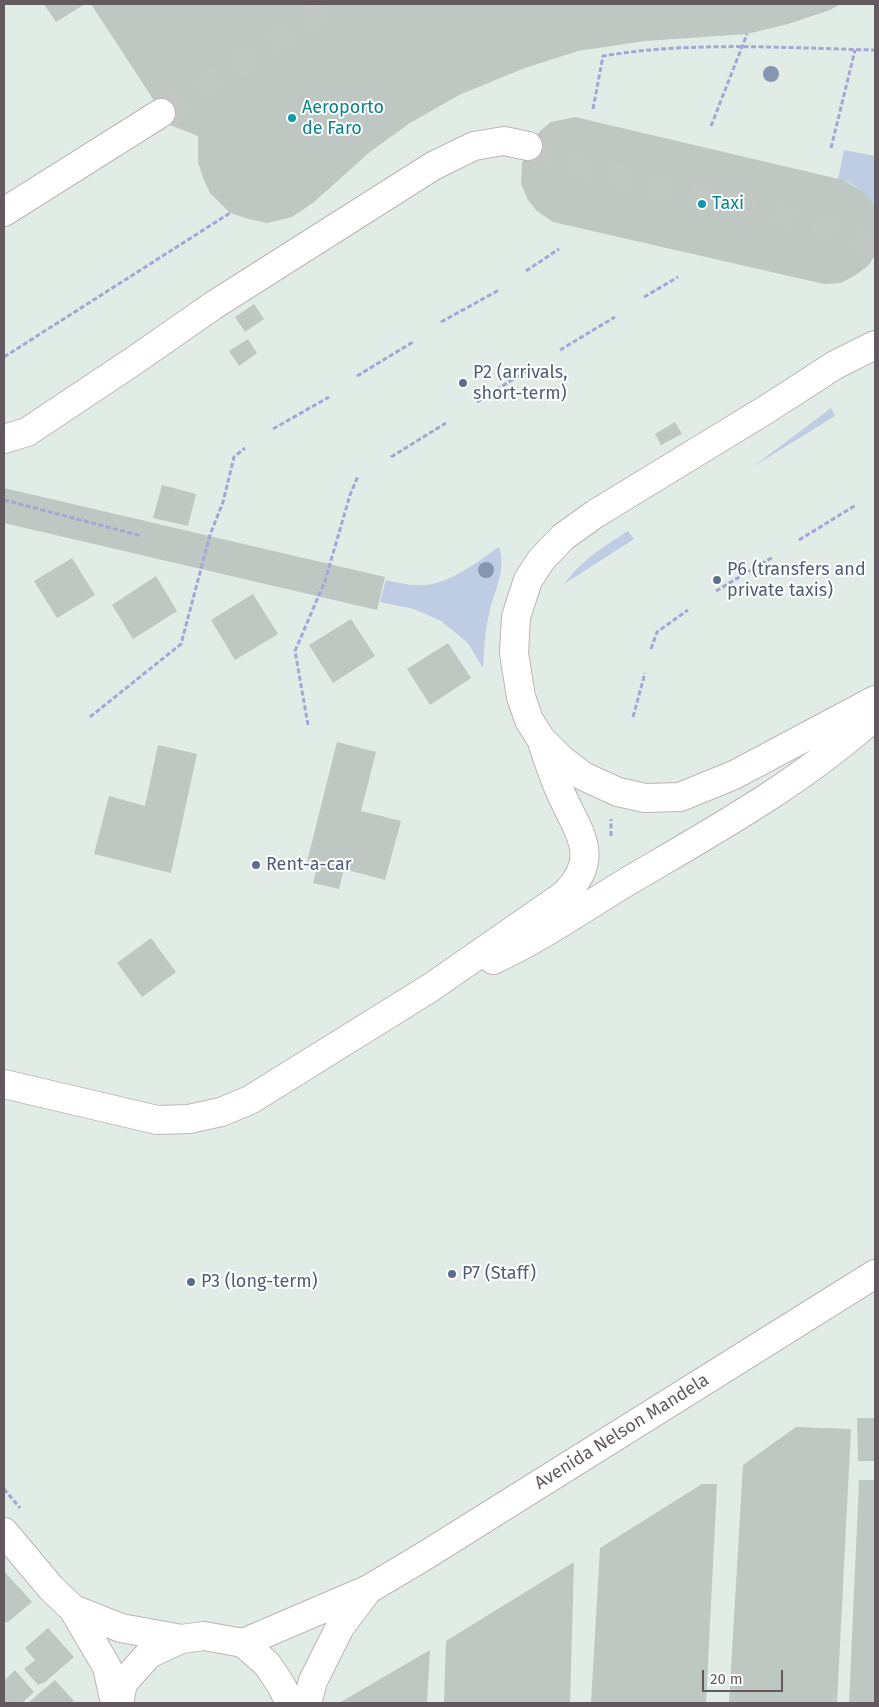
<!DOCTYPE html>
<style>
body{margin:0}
#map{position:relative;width:879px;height:1707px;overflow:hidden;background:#e1ece6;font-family:"Fira Sans",sans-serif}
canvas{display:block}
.frame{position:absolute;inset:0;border:5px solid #625a60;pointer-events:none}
.scale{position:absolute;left:702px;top:1670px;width:81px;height:22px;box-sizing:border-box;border:2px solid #625a60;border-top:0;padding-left:6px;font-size:15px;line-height:18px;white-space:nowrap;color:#625a60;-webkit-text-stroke:4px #fff;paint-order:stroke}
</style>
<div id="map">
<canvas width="879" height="1707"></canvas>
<div class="frame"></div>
<div class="scale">20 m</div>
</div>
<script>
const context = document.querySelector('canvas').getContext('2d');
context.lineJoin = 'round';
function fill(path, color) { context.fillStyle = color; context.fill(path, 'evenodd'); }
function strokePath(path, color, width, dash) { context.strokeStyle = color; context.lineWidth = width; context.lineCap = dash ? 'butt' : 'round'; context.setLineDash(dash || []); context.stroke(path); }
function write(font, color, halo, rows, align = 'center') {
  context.font = font + ' "Fira Sans",sans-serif'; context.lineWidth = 4; context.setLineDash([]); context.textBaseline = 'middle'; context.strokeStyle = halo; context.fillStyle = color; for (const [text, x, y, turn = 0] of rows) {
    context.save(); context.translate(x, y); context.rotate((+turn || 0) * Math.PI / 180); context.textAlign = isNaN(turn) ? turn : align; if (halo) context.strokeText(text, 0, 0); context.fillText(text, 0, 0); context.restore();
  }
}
const green = new Path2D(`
 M 844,150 L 875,156 L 875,209 C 866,195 855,182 838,179 Z
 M 831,408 L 835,416 L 754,466 Z
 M 628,531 L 634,539 L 564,584 C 583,559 602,548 628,531 Z
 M 499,547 C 507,572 494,589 489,614 C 485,632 484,649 483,668 L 468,643 L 441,621 L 414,609 L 380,602 L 386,580 C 396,582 406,585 416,585 C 445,588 477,562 499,547 Z`);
const building = new Path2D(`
 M 44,4 L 85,4 L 56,22 Z
 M 91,4 L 841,4 L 830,10 L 788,24 L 747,34 L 645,41 L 578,51 L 525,68 L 459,95 L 410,123 L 371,151 L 314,202 L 292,217 L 267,223 L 249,219 L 230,213 L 210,193 L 203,178 L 198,162 L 198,136 L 170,125 Z
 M 575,117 L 843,180 L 865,193 L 875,209 L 875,255 L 868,266 L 857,274 L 841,283 L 824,284 L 553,222 L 537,211 L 528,200 L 521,184 L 522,164 L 528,146 L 540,131 L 551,122 Z
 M 254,304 L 264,319 L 245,332 L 235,317 Z
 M 248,339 L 257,353 L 239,366 L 229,351 Z
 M 675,422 L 682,434 L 661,445 L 655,434 Z
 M 162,485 L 196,494 L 188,526 L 153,518 Z
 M 4,488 L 385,577 L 377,610 L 4,523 Z
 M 72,558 L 95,595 L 57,618 L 34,581 Z
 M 156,576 L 177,611 L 133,639 L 112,605 Z
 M 253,594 L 278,634 L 235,660 L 211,620 Z
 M 351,619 L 375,656 L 333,683 L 309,645 Z
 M 448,643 L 471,678 L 430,705 L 407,669 Z
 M 337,742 L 376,752 L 361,811 L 401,821 L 385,880 L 344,869 L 339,889 L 313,883 L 318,864 L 307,862 Z
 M 158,745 L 197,754 L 171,873 L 94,854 L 109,796 L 145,806 Z
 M 151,938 L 176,972 L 142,997 L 117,963 Z
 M 857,1418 L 875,1418 L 875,1461 L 858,1461 Z
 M 796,1427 L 851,1429 L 837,1703 L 729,1703 L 743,1465 Z
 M 859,1480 L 875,1480 L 875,1703 L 849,1703 Z
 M 702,1484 L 717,1484 L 706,1703 L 591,1703 L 600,1548 Z
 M 574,1562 L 570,1703 L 444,1703 L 446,1641 Z
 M 4,1571 L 32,1602 L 7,1623 L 4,1620 Z
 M 48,1628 L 74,1657 L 45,1682 L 38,1685 L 24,1669 L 35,1660 L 25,1648 Z
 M 430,1650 L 427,1703 L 339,1703 Z
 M 15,1670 L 34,1692 L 22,1703 L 4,1703 L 4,1681 Z
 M 55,1680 L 74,1701 L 71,1703 L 28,1703 Z`);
const minorTunnel = new Path2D(`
 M 161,113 L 336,4
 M 528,146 L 581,167 L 814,223 L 856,239 L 875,251`);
const path = new Path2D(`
 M 593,109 L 603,56 C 692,41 785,48 875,50
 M 711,126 L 747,34
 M 831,148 L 855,50
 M 526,271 L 559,249
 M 644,297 L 678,277
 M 441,322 L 499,290
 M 560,350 L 615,317
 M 4,357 L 230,213
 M 357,376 L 413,342
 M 477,402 L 531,368
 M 273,429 L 329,397
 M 391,457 L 446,423
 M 4,500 L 142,536
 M 799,540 L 856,505
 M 716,591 L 773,557
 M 651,649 L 657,632 L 688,610
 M 90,717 L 181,644 L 210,535 L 223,502 L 234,457 L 245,448
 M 633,717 L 645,673
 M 308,725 L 295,651 L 325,581 L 350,495 L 358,476
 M 611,836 L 611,819
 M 4,1489 L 20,1508`);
const minor = new Path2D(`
 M 4,212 L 161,113
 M 875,345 L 835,365 L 767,409 L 595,514 L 563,537 L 541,560 L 528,580 L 516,617 L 514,653 L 521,697 L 529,720 L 541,739 L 562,760 L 583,776 L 618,792 L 645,798 L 680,797 L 734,775 L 875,700
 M 4,439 L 27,432 L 135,360 L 214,305 L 433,166 L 474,146 L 504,141 L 528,146
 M 493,960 C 541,938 585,907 630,880 C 715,830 802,782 875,716
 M 4,1084 L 157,1120 L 189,1119 L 221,1112 L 250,1100 L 430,988 L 564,895 C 604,856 576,830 559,789 C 553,775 548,760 543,745
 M 4,1532 L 51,1588 L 73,1609 L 107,1667 L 115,1703
 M 73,1609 L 121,1628 L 181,1639
 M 243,1643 L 369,1589 L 426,1555 L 875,1274
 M 119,1703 L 123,1683 L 149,1654 L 181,1639 L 204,1636 L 243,1643 L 267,1664 L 281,1685 L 290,1703
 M 307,1703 L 313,1681 L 340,1627 L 367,1591`);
const trees = [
 [771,74],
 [486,570]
];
const markers = [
 [292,118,5,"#0f9aa8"],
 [702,204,5,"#0f9aa8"],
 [463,383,5,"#5c6f8a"],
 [717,580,5,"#5c6f8a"],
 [256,865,5,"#5c6f8a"],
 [452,1274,5,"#5c6f8a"],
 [191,1282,5,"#5c6f8a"]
];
const cultureNames = [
 ["Aeroporto",302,108],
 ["de Faro",302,129],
 ["Taxi",712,204]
];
const serviceNames = [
 ["P2 (arrivals,",473,373],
 ["short-term)",473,394],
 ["P6 (transfers and",727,570],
 ["private taxis)",727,591],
 ["Rent-a-car",266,865],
 ["P7 (Staff)",462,1274],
 ["P3 (long-term)",201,1282]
];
const streetNames = [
 ["Avenida Nelson Mandela",622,1432,-32]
];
fill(green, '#becce4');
fill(building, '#bec7c2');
strokePath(minorTunnel, '#c1c8c4', 28, [28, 14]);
strokePath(minor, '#bcb4ba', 30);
strokePath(path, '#a2a7d5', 3, [5, 2.5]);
strokePath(minor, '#fff', 28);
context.fillStyle = '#8496b0';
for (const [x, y] of trees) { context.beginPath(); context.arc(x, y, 8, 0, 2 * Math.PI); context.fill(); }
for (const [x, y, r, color] of markers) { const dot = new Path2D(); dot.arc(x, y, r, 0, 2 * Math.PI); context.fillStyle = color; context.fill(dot); strokePath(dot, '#fff', 2); }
write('18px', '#0d838f', '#fff', cultureNames, 'left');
write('18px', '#4e5e75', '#fff', serviceNames, 'left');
write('18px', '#625a60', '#fff', streetNames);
</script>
